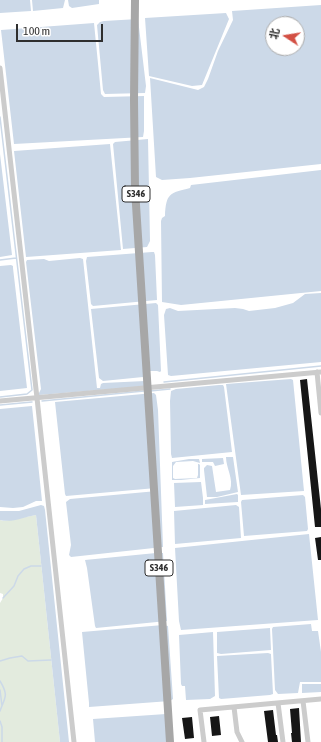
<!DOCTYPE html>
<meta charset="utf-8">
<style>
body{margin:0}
#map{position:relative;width:321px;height:742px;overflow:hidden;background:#fff;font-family:"Asap Condensed","Noto Sans SC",sans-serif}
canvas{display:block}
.north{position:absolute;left:265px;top:16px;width:40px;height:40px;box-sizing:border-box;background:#fff;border:1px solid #acacac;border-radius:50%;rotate:282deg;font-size:11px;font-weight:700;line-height:16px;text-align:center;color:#2f2f2f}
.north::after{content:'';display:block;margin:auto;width:14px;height:18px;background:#d35044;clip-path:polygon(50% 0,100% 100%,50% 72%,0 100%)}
.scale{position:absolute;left:16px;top:24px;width:87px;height:18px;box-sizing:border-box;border:2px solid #2f2f2f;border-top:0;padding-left:5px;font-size:12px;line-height:14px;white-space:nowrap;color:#2f2f2f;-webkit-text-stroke:3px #fff;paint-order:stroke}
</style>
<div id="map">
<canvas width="321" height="742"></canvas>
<div class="north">北</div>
<div class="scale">100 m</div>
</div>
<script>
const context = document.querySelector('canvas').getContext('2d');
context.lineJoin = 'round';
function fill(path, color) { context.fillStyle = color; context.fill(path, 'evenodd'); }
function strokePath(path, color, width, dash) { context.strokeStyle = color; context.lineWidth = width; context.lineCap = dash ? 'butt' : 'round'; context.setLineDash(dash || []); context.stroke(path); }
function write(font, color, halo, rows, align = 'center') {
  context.font = font + ' "Asap Condensed",sans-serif'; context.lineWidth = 4; context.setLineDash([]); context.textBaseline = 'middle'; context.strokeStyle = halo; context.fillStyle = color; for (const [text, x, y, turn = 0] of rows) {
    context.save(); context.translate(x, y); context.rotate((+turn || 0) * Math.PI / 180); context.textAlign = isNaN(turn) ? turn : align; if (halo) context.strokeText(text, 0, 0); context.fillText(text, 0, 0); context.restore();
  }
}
const green = new Path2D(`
 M 36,515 L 60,742 L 0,742 L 0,603 L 3,598 L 3,594 L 0,593 L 0,520 L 4,521 Z`);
const water = new Path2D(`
 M 0,0 L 30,0 L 31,11 L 0,13 Z
 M 32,0 L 65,0 L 63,8 L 33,11 Z
 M 68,0 L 99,0 L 99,4 L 72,8 L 69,6 Z
 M 321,5 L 321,164 L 190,178 L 162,180 L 156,177 L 150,78 L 198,90 L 204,87 L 208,79 L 218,51 L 233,20 L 232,11 ZM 273,24 L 297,24 L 297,48 L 273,48 Z
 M 226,13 L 229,19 L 202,85 L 192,86 L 149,76 L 145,18 Z
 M 138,19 L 146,86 L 145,93 L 105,94 L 103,90 L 97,25 L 100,22 L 104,21 Z
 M 94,23 L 101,94 L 104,97 L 144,96 L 144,131 L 143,137 L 14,144 L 1,30 Z
 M 148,139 L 150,241 L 147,247 L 123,249 L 113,144 L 115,142 Z
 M 110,144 L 121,250 L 26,257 L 14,151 Z
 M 0,154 L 12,255 L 0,257 Z
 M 321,170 L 321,291 L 181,305 L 162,302 L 161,221 L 162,218 L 165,216 C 166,193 170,193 190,188 L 191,185 Z
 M 152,252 L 154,252 L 155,255 L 157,300 L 93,306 L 91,304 L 86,261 L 87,257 Z
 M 80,258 L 83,259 L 97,388 L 100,388 L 101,384 L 103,383 L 145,381 L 148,386 L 39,395 L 39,393 L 41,389 L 26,262 L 27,260 L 44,259 L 49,261 Z
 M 11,265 L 13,266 L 13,268 L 27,388 L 0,391 L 0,266 Z
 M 321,293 L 321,362 L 171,376 L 168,375 L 164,315 L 166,309 L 170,308 L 178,311 L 235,308 L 243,309 L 249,311 L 275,308 L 293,303 L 305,294 Z
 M 156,303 L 158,305 L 161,371 L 160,372 L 157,371 L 148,371 L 143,377 L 103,381 L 99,378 L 91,309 Z
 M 291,379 L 293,380 L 304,491 L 241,495 L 226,384 Z
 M 219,385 L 223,385 L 224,387 L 232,452 L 172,458 L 171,454 L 170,401 L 171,391 L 176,389 Z
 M 154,393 L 156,395 L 158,410 L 163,547 L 71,557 L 69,555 L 71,545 L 66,502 L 70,499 L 157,491 L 156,488 L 66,496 L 65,494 L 55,402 Z
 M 32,406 L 42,501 L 36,501 L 23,507 L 13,508 L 0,507 L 0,409 Z
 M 226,457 L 233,457 L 238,492 L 217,497 L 207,497 L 204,470 L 204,468 L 207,465 L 212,466 L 216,492 L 230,490 C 234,479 226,468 226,457 Z
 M 223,458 L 224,464 L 215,466 L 213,462 L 202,462 L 202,459 Z
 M 189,459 L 199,459 L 200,463 L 193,461 L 176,462 L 173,466 L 173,478 L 175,479 L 197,478 L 198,475 L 198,464 L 199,464 L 200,465 L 200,478 L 181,480 L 172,480 L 172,462 Z
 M 201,482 L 203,498 L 203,505 L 175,507 L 174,483 Z
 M 237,494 L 238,495 L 238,502 L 205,504 L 205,500 Z
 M 303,495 L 305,497 L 308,529 L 307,531 L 244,536 L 241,502 L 242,500 Z
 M 41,505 L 44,506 L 45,510 L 69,742 L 60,742 L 36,515 C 24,517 12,523 0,520 L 0,511 L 19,511 Z
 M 236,505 L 239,507 L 241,538 L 175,544 L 174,511 Z
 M 309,534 L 318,620 L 181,630 L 179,621 L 175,548 Z
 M 156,553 L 163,553 L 167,621 L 96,628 L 95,626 L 87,568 L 85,560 Z
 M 311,624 L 312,631 L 318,631 L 321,652 L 321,682 L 300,682 L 298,693 L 278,694 L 275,690 L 272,629 L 273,627 Z
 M 163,625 L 168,626 L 173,699 L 170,701 L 89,707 L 89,703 L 82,632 Z
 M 270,628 L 271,650 L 221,654 L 217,653 L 217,632 Z
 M 213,632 L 215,696 L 210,699 L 186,700 L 185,686 L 182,686 L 181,684 L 179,635 Z
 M 268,653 L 271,654 L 271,655 L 273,694 L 270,695 L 221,699 L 219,698 L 217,656 Z
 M 302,684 L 321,684 L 321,692 L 302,693 Z
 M 166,714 L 172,742 L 95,742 L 93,719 Z`);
const stream = new Path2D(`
 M 0,117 L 32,390 L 27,394 L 0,397
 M 0,260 L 16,258
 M 164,382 L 321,366
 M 150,391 L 170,389
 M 42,401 L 144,391
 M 0,405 L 32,402
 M 3,598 L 14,586 L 18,576 L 24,569 L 31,566 L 41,566
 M 0,661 L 10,658 L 22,656 L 28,661 L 51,660
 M 0,681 C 9,696 5,697 0,711
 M 0,690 L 2,706
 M 0,721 L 2,727 L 2,742`);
const building = new Path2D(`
 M 307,379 L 321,509 L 321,527 L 315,527 L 300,380 Z
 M 321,537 L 321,560 L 318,560 L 315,538 Z
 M 299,708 L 301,742 L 292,742 L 291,733 L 292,733 L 290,709 Z
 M 273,710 L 276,735 L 277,735 L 278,742 L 268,742 L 264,711 Z
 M 219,716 L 221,735 L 212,736 L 210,717 Z
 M 192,717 L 194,738 L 185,739 L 182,718 Z`);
const minor = new Path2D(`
 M 0,68 L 37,398 L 74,742
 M 317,372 L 321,413
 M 0,401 L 321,372
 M 303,701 L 308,742
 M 278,703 L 283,742
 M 234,707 L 237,732 L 242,742
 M 204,742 L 200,710 L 321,699`);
const primary = new Path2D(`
 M 135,0 L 134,100 L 135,189 L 170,742`);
const shields = [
 [136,194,28],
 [159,568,28]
];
const shieldNames = [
 ["S346",136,194],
 ["S346",159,568]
];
fill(green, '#e3ebde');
fill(water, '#ccd9e8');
strokePath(stream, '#ccd9e8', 1.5);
fill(building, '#161616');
strokePath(minor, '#ccc', 5);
strokePath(primary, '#a7a7a7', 8);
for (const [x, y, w] of shields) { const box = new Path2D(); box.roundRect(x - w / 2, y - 8, w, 16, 3); context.fillStyle = '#fff'; context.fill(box); strokePath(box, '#2f2f2f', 1); }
write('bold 10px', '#2f2f2f', null, shieldNames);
</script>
